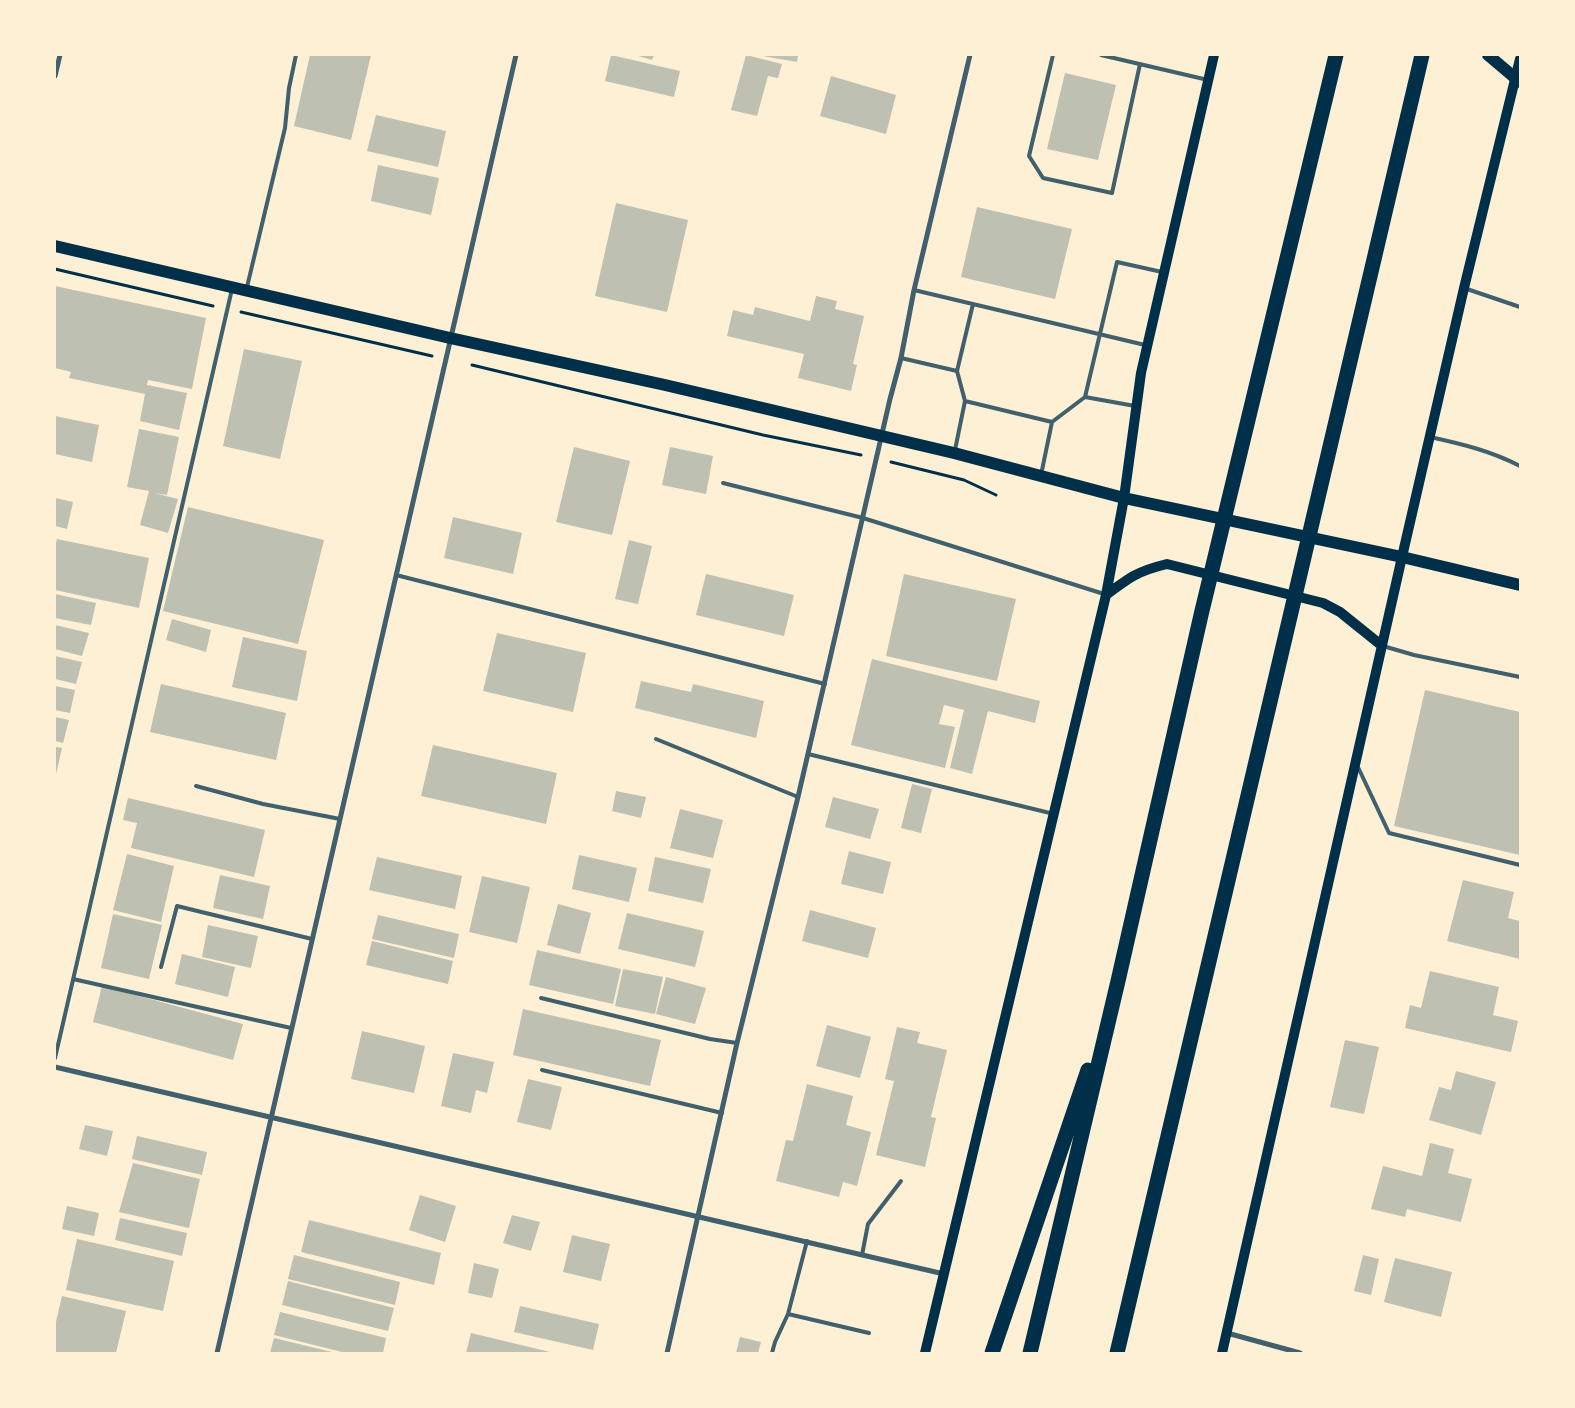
<!DOCTYPE html>
<style>
body{margin:0}
#map{position:relative;width:1575px;height:1408px;overflow:hidden;background:#fdf0d5;font-family:"Archivo Narrow",sans-serif}
canvas{display:block}
.frame{position:absolute;inset:0;border:56px solid #fdf0d5;pointer-events:none}
</style>
<div id="map">
<canvas width="1575" height="1408"></canvas>
<div class="frame"></div>
</div>
<script>
const context = document.querySelector('canvas').getContext('2d');
context.lineJoin = 'round';
function fill(path, color) { context.fillStyle = color; context.fill(path, 'evenodd'); }
function strokePath(path, color, width, dash) { context.strokeStyle = color; context.lineWidth = width; context.lineCap = dash ? 'butt' : 'round'; context.setLineDash(dash || []); context.stroke(path); }
const building = new Path2D(`
 M 310,55 L 371,55 L 351,140 L 294,126 Z
 M 611,55 L 680,71 L 674,97 L 605,81 Z
 M 635,55 L 654,55 L 652,60 Z
 M 746,55 L 782,64 L 778,78 L 768,76 L 757,116 L 731,110 Z
 M 757,55 L 798,55 L 797,62 Z
 M 1065,73 L 1116,85 L 1098,160 L 1047,149 Z
 M 831,76 L 896,95 L 886,134 L 820,116 Z
 M 376,115 L 446,131 L 438,167 L 367,151 Z
 M 378,165 L 439,178 L 431,215 L 371,201 Z
 M 616,203 L 688,220 L 667,312 L 595,296 Z
 M 977,207 L 1072,229 L 1055,299 L 961,277 Z
 M 55,286 L 206,318 L 192,389 L 148,380 L 147,385 L 187,393 L 179,430 L 140,421 L 145,394 L 69,378 L 71,372 L 55,368 Z
 M 816,296 L 837,301 L 835,309 L 864,316 L 853,364 L 857,365 L 851,391 L 798,378 L 804,354 L 727,336 L 733,310 L 753,315 L 755,307 L 810,321 Z
 M 244,349 L 302,361 L 280,459 L 223,446 Z
 M 55,416 L 99,425 L 92,462 L 55,454 Z
 M 139,429 L 179,437 L 167,495 L 154,493 L 178,499 L 168,533 L 140,525 L 149,491 L 127,487 Z
 M 574,447 L 630,461 L 612,535 L 556,522 Z
 M 670,447 L 713,456 L 706,494 L 662,485 Z
 M 55,498 L 73,502 L 67,529 L 55,526 Z
 M 188,507 L 324,540 L 298,644 L 163,611 Z
 M 453,517 L 522,533 L 513,574 L 444,558 Z
 M 57,539 L 149,558 L 139,608 L 55,590 L 55,546 Z
 M 629,540 L 652,546 L 638,604 L 615,599 Z
 M 706,574 L 794,595 L 784,636 L 696,615 Z
 M 904,574 L 1016,599 L 997,681 L 886,656 Z
 M 55,594 L 96,603 L 91,625 L 55,618 Z
 M 172,619 L 211,630 L 206,652 L 166,640 Z
 M 55,625 L 89,633 L 82,656 L 55,649 Z
 M 497,633 L 586,653 L 573,712 L 483,691 Z
 M 243,637 L 307,651 L 297,701 L 232,687 Z
 M 55,656 L 82,662 L 76,684 L 55,679 Z
 M 872,659 L 1040,701 L 1035,723 L 988,711 L 972,774 L 950,768 L 964,710 L 944,705 L 939,724 L 955,727 L 945,768 L 851,745 Z
 M 641,681 L 691,692 L 693,684 L 764,701 L 756,738 L 635,708 Z
 M 161,684 L 286,713 L 276,760 L 150,732 Z
 M 55,686 L 75,690 L 70,713 L 55,710 Z
 M 1425,690 L 1520,712 L 1520,855 L 1394,826 Z
 M 55,717 L 69,720 L 63,743 L 55,741 Z
 M 433,745 L 557,773 L 546,824 L 421,796 Z
 M 55,747 L 62,748 L 56,774 L 55,774 Z
 M 912,784 L 932,789 L 921,833 L 901,828 Z
 M 616,791 L 646,797 L 641,818 L 612,811 Z
 M 833,797 L 879,809 L 870,839 L 825,827 Z
 M 128,798 L 265,830 L 254,877 L 131,848 L 137,823 L 123,820 Z
 M 680,809 L 723,820 L 713,858 L 670,848 Z
 M 849,851 L 891,862 L 883,894 L 841,884 Z
 M 127,854 L 174,866 L 161,922 L 113,910 Z
 M 579,855 L 637,868 L 629,902 L 572,889 Z
 M 377,857 L 462,876 L 455,909 L 369,890 Z
 M 655,857 L 711,869 L 703,903 L 648,891 Z
 M 220,875 L 270,886 L 263,919 L 213,908 Z
 M 482,876 L 530,887 L 517,943 L 469,932 Z
 M 1463,880 L 1514,892 L 1508,918 L 1520,921 L 1520,959 L 1447,941 Z
 M 558,904 L 591,913 L 580,954 L 547,945 Z
 M 810,910 L 876,928 L 868,958 L 802,941 Z
 M 627,913 L 704,931 L 695,967 L 618,949 Z
 M 113,914 L 162,925 L 149,979 L 101,968 Z
 M 378,915 L 459,934 L 454,958 L 372,939 Z
 M 208,925 L 258,936 L 251,968 L 202,957 Z
 M 372,941 L 453,961 L 448,984 L 366,965 Z
 M 537,950 L 621,969 L 613,1004 L 529,985 Z
 M 182,954 L 235,967 L 228,997 L 175,984 Z
 M 623,969 L 663,977 L 655,1014 L 615,1006 Z
 M 1430,971 L 1499,987 L 1493,1015 L 1518,1021 L 1511,1052 L 1405,1028 L 1410,1005 L 1421,1008 Z
 M 666,977 L 706,988 L 695,1024 L 656,1014 Z
 M 102,986 L 243,1024 L 233,1060 L 93,1022 Z
 M 523,1009 L 661,1040 L 650,1086 L 513,1055 Z
 M 827,1025 L 871,1037 L 860,1078 L 816,1066 Z
 M 897,1027 L 920,1032 L 917,1043 L 947,1050 L 931,1117 L 936,1118 L 925,1167 L 876,1155 L 894,1081 L 885,1079 Z
 M 362,1031 L 425,1046 L 414,1093 L 351,1079 Z
 M 1345,1040 L 1379,1047 L 1364,1114 L 1330,1107 Z
 M 453,1053 L 494,1062 L 487,1093 L 476,1090 L 471,1113 L 441,1106 Z
 M 1456,1071 L 1496,1082 L 1481,1135 L 1429,1120 L 1439,1087 L 1451,1090 Z
 M 528,1079 L 562,1087 L 551,1130 L 517,1122 Z
 M 807,1084 L 853,1096 L 846,1125 L 871,1132 L 857,1186 L 843,1182 L 839,1197 L 776,1181 L 786,1140 L 793,1141 Z
 M 85,1125 L 113,1131 L 107,1156 L 79,1149 Z
 M 137,1136 L 207,1152 L 202,1175 L 132,1159 Z
 M 1430,1143 L 1454,1149 L 1448,1173 L 1472,1179 L 1461,1222 L 1407,1209 L 1405,1217 L 1371,1209 L 1383,1166 L 1422,1176 Z
 M 133,1163 L 200,1179 L 189,1228 L 119,1212 Z
 M 420,1195 L 456,1206 L 445,1242 L 409,1230 Z
 M 67,1206 L 99,1213 L 94,1236 L 62,1229 Z
 M 512,1215 L 540,1222 L 531,1251 L 503,1243 Z
 M 120,1218 L 187,1233 L 182,1256 L 115,1240 Z
 M 309,1220 L 441,1253 L 434,1285 L 301,1252 Z
 M 572,1235 L 610,1244 L 601,1281 L 563,1272 Z
 M 77,1239 L 174,1261 L 163,1311 L 66,1290 Z
 M 294,1255 L 400,1282 L 395,1305 L 288,1279 Z
 M 1363,1255 L 1379,1259 L 1371,1295 L 1354,1291 Z
 M 1395,1258 L 1452,1272 L 1441,1317 L 1384,1302 Z
 M 474,1263 L 499,1269 L 492,1298 L 468,1293 Z
 M 288,1281 L 394,1308 L 388,1331 L 282,1305 Z
 M 62,1296 L 126,1311 L 116,1353 L 55,1353 L 55,1326 Z
 M 520,1306 L 599,1324 L 593,1350 L 514,1332 Z
 M 280,1312 L 386,1338 L 383,1353 L 346,1353 L 274,1335 Z
 M 471,1333 L 550,1352 L 550,1353 L 466,1353 Z
 M 740,1337 L 761,1342 L 758,1353 L 736,1353 Z
 M 274,1338 L 332,1352 L 332,1353 L 270,1353 Z`);
const path = new Path2D(`
 M 55,269 L 213,306
 M 241,312 L 432,356
 M 472,365 L 763,435 L 861,455
 M 891,462 L 964,480 L 996,495`);
const service = new Path2D(`
 M 1053,55 L 1029,156 L 1043,178 L 1112,193 L 1140,64
 M 1101,55 L 1208,80
 M 247,287 L 285,128 L 289,88 L 296,55
 M 1464,288 L 1520,307
 M 914,290 L 1145,345
 M 901,358 L 957,371 L 973,304
 M 965,401 L 1052,422
 M 1135,406 L 1085,397 L 1117,262 L 1162,272
 M 1430,437 C 1462,444 1491,451 1520,466
 M 955,450 L 965,401 L 957,371
 M 1041,475 L 1052,422 L 1085,397
 M 723,483 L 863,518 L 1104,594
 M 396,575 L 825,684
 M 1383,646 L 1414,655 L 1520,677
 M 656,739 L 798,797
 M 808,754 L 1054,814
 M 1357,765 L 1389,833 L 1520,865
 M 196,786 L 263,804 L 340,819
 M 161,967 L 177,906 L 312,939
 M 73,979 L 291,1028
 M 541,998 L 710,1039 L 737,1043
 M 55,1058 L 232,289
 M 542,1070 L 722,1113
 M 862,1255 L 868,1224 L 901,1181
 M 788,1314 L 869,1333
 M 772,1353 L 775,1342 L 788,1314 L 807,1241`);
const minor = new Path2D(`
 M 55,76 L 60,55
 M 55,1067 L 944,1274
 M 1227,1333 L 1300,1353
 M 217,1353 L 516,55
 M 667,1353 L 737,1043 L 798,797 L 890,399 L 901,358 L 914,290 L 970,55`);
const secondary = new Path2D(`
 M 1106,595 C 1130,577 1138,571 1167,564 L 1323,603 L 1340,612 L 1381,645
 M 925,1353 L 1106,595 L 1124,498 L 1141,373 L 1214,55
 M 1222,1353 L 1402,557 L 1464,288 L 1520,59`);
const primary = new Path2D(`
 M 1488,55 L 1520,82
 M 55,246 L 450,338 L 665,385 L 954,453 L 1124,498 L 1402,557 L 1520,585`);
const motorway = new Path2D(`
 M 992,1353 L 1088,1070
 M 1030,1353 L 1118,981 L 1201,615 L 1336,55
 M 1117,1353 L 1422,55`);
fill(building, '#bec0b2');
strokePath(path, '#003049', 3);
strokePath(service, '#3f606c', 4);
strokePath(minor, '#3f606c', 5);
strokePath(secondary, '#003049', 10);
strokePath(primary, '#003049', 12);
strokePath(motorway, '#003049', 15);
</script>
